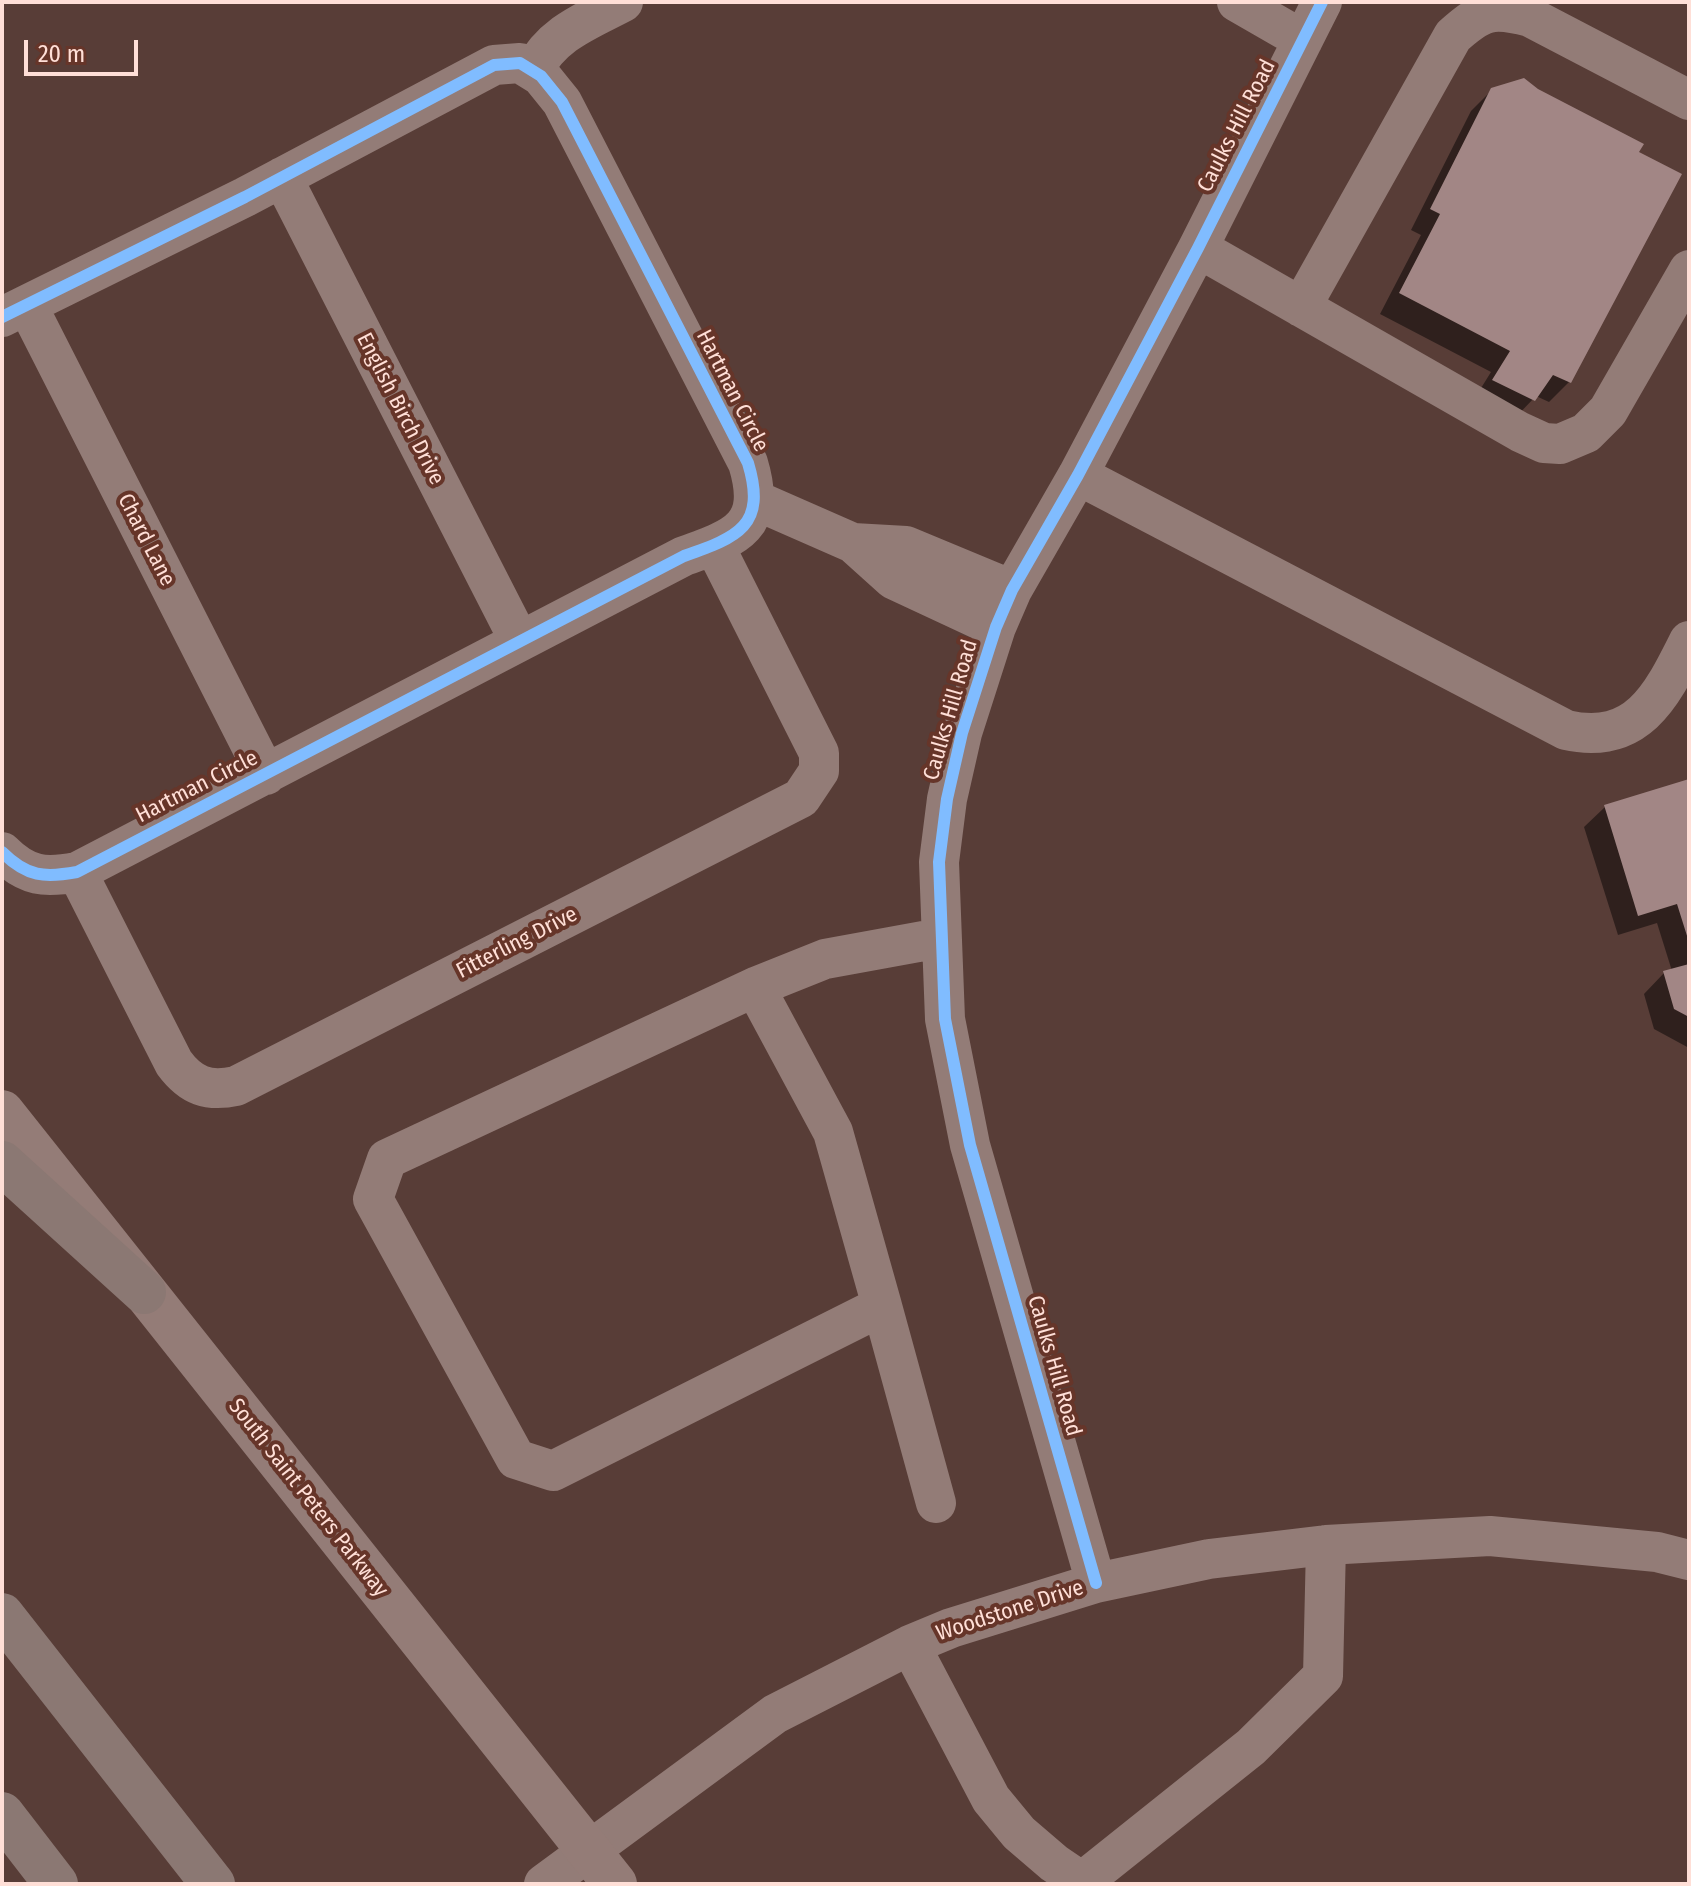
<!DOCTYPE html>
<style>
body{margin:0}
#map{position:relative;width:1691px;height:1886px;overflow:hidden;background:#583d37;font-family:"Fira Sans Condensed",sans-serif}
canvas{display:block}
.frame{position:absolute;inset:0;border:4px solid #ffdfd7;pointer-events:none}
.scale{position:absolute;left:24px;top:40px;width:114px;height:36px;box-sizing:border-box;border:4px solid #ffdfd7;border-top:0;padding-left:10px;font-size:24px;line-height:28px;white-space:nowrap;color:#ffdfd7;-webkit-text-stroke:6px #663529;paint-order:stroke}
</style>
<div id="map">
<canvas width="1691" height="1886"></canvas>
<div class="frame"></div>
<div class="scale">20 m</div>
</div>
<script>
const context = document.querySelector('canvas').getContext('2d');
context.lineJoin = 'round';
function fill(path, color) { context.fillStyle = color; context.fill(path, 'evenodd'); }
function strokePath(path, color, width, dash) { context.strokeStyle = color; context.lineWidth = width; context.lineCap = dash ? 'butt' : 'round'; context.setLineDash(dash || []); context.stroke(path); }
function write(font, color, halo, rows, align = 'center') {
  context.font = font + ' "Fira Sans Condensed",sans-serif'; context.lineWidth = 8; context.setLineDash([]); context.textBaseline = 'middle'; context.strokeStyle = halo; context.fillStyle = color; for (const [text, x, y, turn = 0] of rows) {
    context.save(); context.translate(x, y); context.rotate((+turn || 0) * Math.PI / 180); context.textAlign = isNaN(turn) ? turn : align; if (halo) context.strokeText(text, 0, 0); context.fillText(text, 0, 0); context.restore();
  }
}
const shadow = new Path2D(`
 M 1492,90 L 1570,381 L 1549,402 L 1536,396 L 1513,420 L 1473,401 L 1491,372 L 1380,314 L 1421,235 L 1411,230 L 1471,111 Z
 M 1689,781 L 1689,1048 L 1654,1029 L 1644,994 L 1664,973 L 1672,971 L 1657,923 L 1618,935 L 1584,827 L 1605,807 Z`);
const building = new Path2D(`
 M 1524,78 L 1538,89 L 1644,144 L 1639,152 L 1682,174 L 1571,383 L 1553,375 L 1535,401 L 1492,380 L 1510,351 L 1399,293 L 1440,214 L 1430,209 L 1491,88 Z
 M 1689,779 L 1689,939 L 1688,939 L 1677,904 L 1638,916 L 1604,805 Z
 M 1689,964 L 1689,1017 L 1674,1009 L 1663,971 Z`);
const minor = new Path2D(`
 M 1237,2 L 1303,40
 M 533,71 C 552,33 587,21 623,2
 M 282,177 L 519,640
 M 1198,248 L 1520,432 L 1544,443 L 1560,444 L 1586,433 L 1608,411 L 1689,270
 M 27,305 L 266,775
 M 1301,307 L 1453,36 C 1482,10 1492,7 1530,17 L 1689,100
 M 2,317 L 245,197 L 494,65 L 520,63 L 541,76 L 562,102 L 748,463 C 767,526 738,537 684,556 L 77,872 C 45,878 27,877 2,852
 M 1078,475 L 1566,730 C 1638,746 1662,695 1689,641
 M 755,500 L 853,543 L 893,579 L 996,627
 M 853,543 L 906,546 L 1012,590
 M 77,872 L 174,1063 C 191,1086 208,1092 236,1086 L 801,798 L 819,771 L 819,753 L 714,545
 M 755,987 L 833,1132 L 882,1306
 M 936,1503 L 882,1306 L 553,1471 L 516,1459 L 373,1199 L 387,1159 L 755,987 L 825,959 L 940,938
 M 1096,1583 L 970,1145 L 945,1019 L 939,862 L 947,799 L 962,733 L 996,627 L 1012,590 L 1078,475 L 1198,248 L 1322,2
 M 910,1645 L 991,1799 L 1019,1833 L 1054,1863 L 1082,1882 L 1251,1747 L 1323,1676 L 1326,1545
 M 544,1884 L 775,1714 L 910,1645 L 951,1628 L 1096,1583 L 1209,1559 L 1326,1545 L 1490,1536 L 1657,1552 L 1689,1560`);
const major = new Path2D(`
 M 2,1112 L 615,1884`);
const highway = new Path2D(`
 M 2,1163 L 144,1292
 M 2,1615 L 213,1884
 M 2,1814 L 56,1884`);
const cycleway = new Path2D(`
 M 2,317 L 245,197 L 494,65 L 520,63 L 541,76 L 562,102 L 748,463 C 767,526 738,537 684,556 L 77,872 C 45,878 27,877 2,852
 M 1096,1583 L 970,1145 L 945,1019 L 939,862 L 947,799 L 962,733 L 996,627 L 1012,590 L 1078,475 L 1198,248 L 1322,2`);
const streetNames = [
 ["Caulks Hill Road",1237,126,-63],
 ["Hartman Circle",732,391,63],
 ["English Birch Drive",400,409,63],
 ["Chard Lane",146,540,63],
 ["Caulks Hill Road",951,710,-74],
 ["Hartman Circle",197,787,-27],
 ["Fitterling Drive",517,943,-27],
 ["Caulks Hill Road",1054,1366,74],
 ["South Saint Peters Parkway",308,1498,52],
 ["Woodstone Drive",1010,1611,-18]
];
fill(shadow, '#0007');
fill(building, '#a28685');
strokePath(minor, '#937c77', 40);
strokePath(major, '#947c77', 44);
strokePath(highway, '#8b7873', 44);
strokePath(cycleway, '#80bcff', 12);
write('22px', '#ffdfd7', '#663529', streetNames);
</script>
